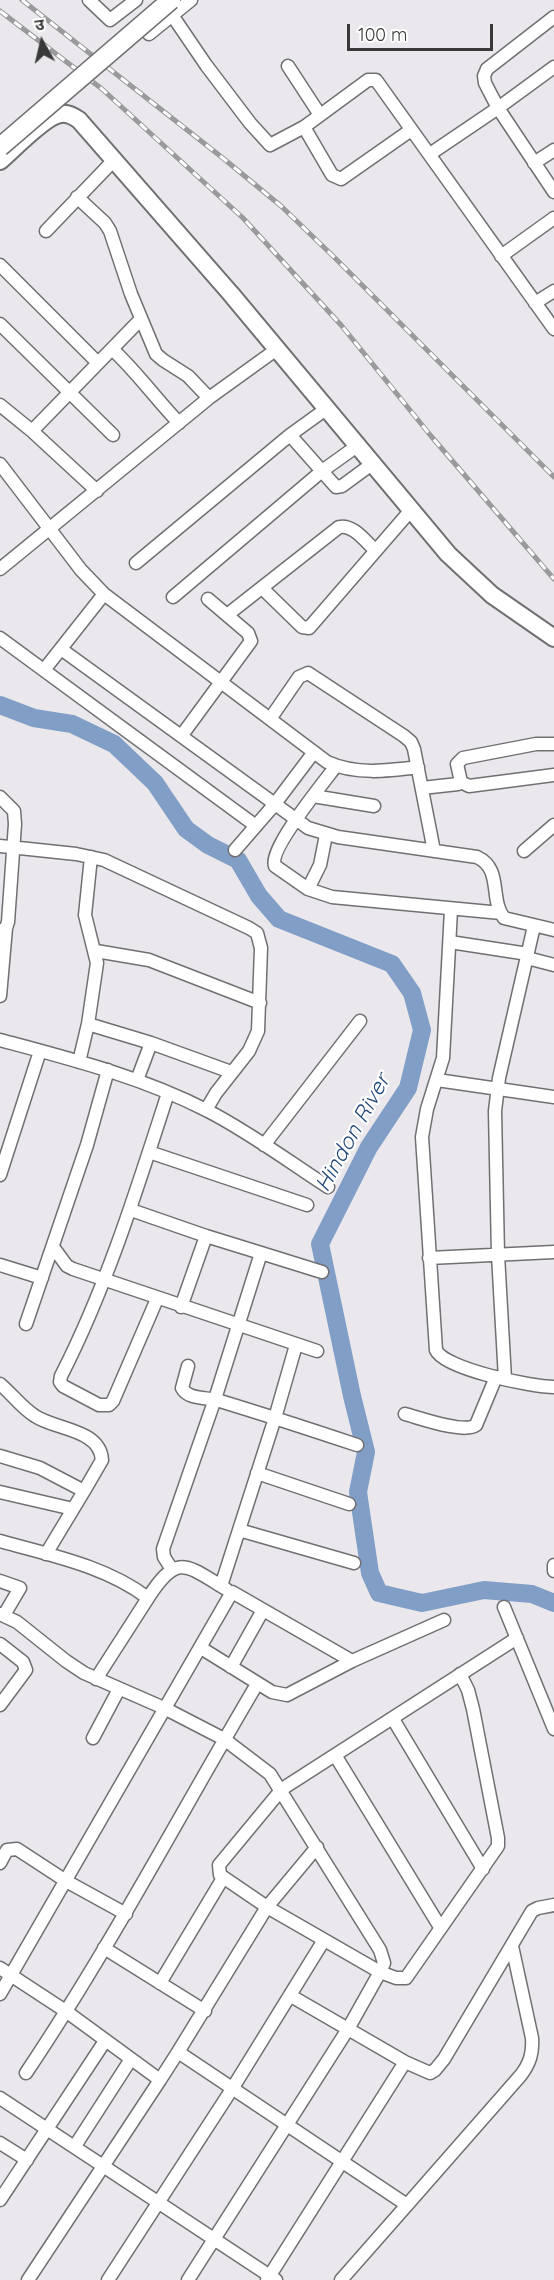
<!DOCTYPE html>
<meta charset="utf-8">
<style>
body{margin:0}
#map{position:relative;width:554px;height:2280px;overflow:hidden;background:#eae8ec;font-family:Quicksand,"Noto Sans Devanagari",sans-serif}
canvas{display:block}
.north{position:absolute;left:12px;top:12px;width:60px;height:60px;-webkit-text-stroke:4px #fff;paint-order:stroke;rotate:352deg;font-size:16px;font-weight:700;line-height:24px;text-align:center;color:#39393a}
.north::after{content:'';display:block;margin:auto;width:21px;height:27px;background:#39393a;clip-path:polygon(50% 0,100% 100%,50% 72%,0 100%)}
.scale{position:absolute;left:347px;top:24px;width:146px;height:27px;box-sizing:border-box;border:3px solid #39393a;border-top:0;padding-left:8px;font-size:18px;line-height:21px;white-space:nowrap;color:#39393a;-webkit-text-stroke:4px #fff;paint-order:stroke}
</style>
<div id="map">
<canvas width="554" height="2280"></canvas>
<div class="north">उ</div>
<div class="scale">100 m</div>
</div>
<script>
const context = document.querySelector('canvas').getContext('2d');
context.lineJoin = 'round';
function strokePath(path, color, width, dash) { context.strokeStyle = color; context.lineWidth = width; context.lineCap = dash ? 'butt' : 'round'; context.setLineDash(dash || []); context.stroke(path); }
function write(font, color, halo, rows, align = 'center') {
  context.font = font + ' Quicksand,sans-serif'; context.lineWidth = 4.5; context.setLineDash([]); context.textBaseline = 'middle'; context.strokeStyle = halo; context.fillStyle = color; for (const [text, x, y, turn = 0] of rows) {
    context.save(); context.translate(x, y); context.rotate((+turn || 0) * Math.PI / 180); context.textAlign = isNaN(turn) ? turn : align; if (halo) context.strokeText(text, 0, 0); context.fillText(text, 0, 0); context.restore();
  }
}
const river = new Path2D(`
 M 0,705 L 34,718 L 72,724 L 114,744 L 155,783 L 186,829 L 208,845 L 238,860 L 259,896 L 279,919 L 392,964 L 412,993 L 422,1030 L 408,1088 L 369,1147 L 320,1244 L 352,1396 L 366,1452 L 358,1492 L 370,1573 L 379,1593 L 422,1603 L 484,1590 L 532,1594 L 554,1603`);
const minor = new Path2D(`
 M 89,0 L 110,20 L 136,0
 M 172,15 L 206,65 L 250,123 L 270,145 L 304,127 L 368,80 L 376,80 L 554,329
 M 554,17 L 487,69 L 484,76 L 485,83 L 498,108 L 554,192
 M 149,34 L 191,0
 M 288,66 L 320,115
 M 304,127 L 332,175 L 341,179 L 411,130
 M 430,154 L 498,108 L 554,67
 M 534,163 L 554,150
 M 77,197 L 105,223 L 110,231 L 131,294 L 156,354 L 163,360 L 188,376 L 209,398
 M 46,231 L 114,160
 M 501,256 L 554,218
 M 0,265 L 98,363
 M 535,303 L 554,291
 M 0,324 L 113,435
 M 112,349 C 137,372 155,398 179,423
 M 0,405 L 32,431 L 97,491
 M 32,431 L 141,319
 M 290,435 L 336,487 L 342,486 L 372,464
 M 0,464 L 81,570 L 104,594 L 327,762 C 356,775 387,771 418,767
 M 136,563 L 290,435 L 326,409
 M 0,569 L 209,398 L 277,349
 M 262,588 L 302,627 L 309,628 L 411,510
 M 173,597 L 322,471 L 357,446
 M 227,615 L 339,527 C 353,524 365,541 375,550
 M 0,638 L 256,826
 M 61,649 L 308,828 L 338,837 L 477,857 C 503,869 489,899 504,918 L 554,930
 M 44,670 L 104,594
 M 270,719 L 299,677 L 308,673 L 404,736 L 411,742 L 414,749 L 434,851
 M 182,735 L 251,641 L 248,633 L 208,599
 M 336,766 C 324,782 268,850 275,866 L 308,889 L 332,897 L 501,913
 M 461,782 L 469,786 L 554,775
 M 422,788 L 458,784 L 461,782 L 457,764 L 463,758 L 536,744 L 554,744
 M 313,796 L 374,806
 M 0,797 L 14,811 L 15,824 L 8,922 L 6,928 L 0,931
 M 0,846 L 76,854 L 104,860 L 249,928 L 257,933 L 261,948 L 258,1031 L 249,1051 L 216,1093 L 206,1110
 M 235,850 L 274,805 L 314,752
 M 524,851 L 554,825
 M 308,889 L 320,865 L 326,835
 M 451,910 L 443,1058 L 427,1109 L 422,1137 L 436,1350 C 444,1369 532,1387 554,1387
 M 450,942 L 528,954
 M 96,951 L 149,960 L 260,1003
 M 527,958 L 554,965
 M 0,996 L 6,928
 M 88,1024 L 151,1043 L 231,1072
 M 0,1040 C 71,1059 142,1077 208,1111 C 249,1132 288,1161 328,1187
 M 79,1062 L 88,1024 L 97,963 L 85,915 L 91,857
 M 137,1080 L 151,1043
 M 437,1080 L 554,1097
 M 264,1145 L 360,1021
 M 149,1152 L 307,1205
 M 0,1175 L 40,1051
 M 131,1210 L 206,1236 L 261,1253 L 215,1399 L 163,1549 L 164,1557 L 171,1568
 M 53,1247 L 67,1266 L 73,1269 L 317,1351
 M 261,1253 L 322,1272
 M 429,1258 L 554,1252
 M 0,1265 L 42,1278
 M 157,1299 L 113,1401 L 109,1405 L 99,1405 L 63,1386 L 60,1382 L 61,1376 C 107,1286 137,1189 168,1093
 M 181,1307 L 206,1236
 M 26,1324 L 87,1145 L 108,1070
 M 188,1366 L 182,1388 C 188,1400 208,1397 220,1401 C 266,1415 312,1430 357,1445
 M 505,1379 L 498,1255 L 495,1111 L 499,1078 L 534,926
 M 0,1384 C 12,1394 22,1408 35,1416 C 56,1430 100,1429 102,1460 L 84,1491 L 40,1468 L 0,1456
 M 405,1414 C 420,1418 464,1434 476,1425 L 496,1377
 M 257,1473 L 349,1504
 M 0,1492 L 73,1509
 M 239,1530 L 354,1563
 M 0,1541 C 50,1555 106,1566 148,1598 L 96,1679
 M 46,1554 L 84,1491
 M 554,1565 L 554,1571
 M 0,1581 L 20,1588 L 4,1615
 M 221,1586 L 275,1418 L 296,1345
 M 148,1598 C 177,1553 185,1564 226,1589
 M 504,1607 L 554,1729
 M 0,1614 L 17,1622 L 66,1661 L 84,1673 L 164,1708 L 224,1739 L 270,1774 L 380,1950 L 384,1963 L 380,1972 L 348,2029 L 188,2280
 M 0,1644 L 23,1662 L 26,1670 L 0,1705
 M 201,1648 L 272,1692 L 287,1695 L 352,1661
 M 231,1667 L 263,1610
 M 460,1674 L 468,1690 L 473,1709 L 498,1838 L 498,1846 L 406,1978 L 396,1978 L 380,1972 L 267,1907 L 220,1875 L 219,1865 L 282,1789 L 517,1638
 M 393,1719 L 483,1869
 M 93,1738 L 119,1689
 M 335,1755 L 440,1927
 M 0,1863 L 7,1850 L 17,1849 L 66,1881 L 126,1914
 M 104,1948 L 205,2011
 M 0,1968 L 67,2012 L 160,2080 L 178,2052 L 407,2205 L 521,2075 C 530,2063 533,2053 532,2038 L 512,1946
 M 160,1983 L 223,1878
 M 0,1994 L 232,1592 L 352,1661 L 444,1620
 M 291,1996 L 405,2062 L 430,2073 L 435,2070 L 444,2059 L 532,1911 L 538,1908 L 554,1905
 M 178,2052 L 267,1907 L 317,1847
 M 26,2073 C 110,1948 180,1814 257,1684
 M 0,2098 L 276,2280
 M 0,2143 L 27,2160
 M 75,2146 L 131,2059
 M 0,2200 L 105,2041
 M 28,2280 L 160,2080
 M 108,2280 L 232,2089 L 324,1940
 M 267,2280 L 405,2062
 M 341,2280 L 407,2205`);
const major = new Path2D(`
 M 0,161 C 13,150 46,115 61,114 C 68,113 73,116 79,120 L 231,294 L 448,554 L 492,595 L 554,638`);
const rail = new Path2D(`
 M 22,0 L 224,159 L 281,206 L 335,258 L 554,477
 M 0,11 L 102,89 L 243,218 L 341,325 L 431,436 L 554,579`);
const highwayBridge = new Path2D(`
 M 0,147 L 171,0`);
const waterNames = [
 ["Hindon River",353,1133,-61]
];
strokePath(river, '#819ec6', 18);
strokePath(minor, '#706f72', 15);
strokePath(major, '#706f72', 20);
strokePath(minor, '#fff', 12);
strokePath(major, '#fff', 16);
strokePath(rail, '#9a999b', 5);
strokePath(rail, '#fff', 3, [9]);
strokePath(highwayBridge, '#706f72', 21, []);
strokePath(highwayBridge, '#fff', 18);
write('italic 22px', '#1e4578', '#fff', waterNames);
</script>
